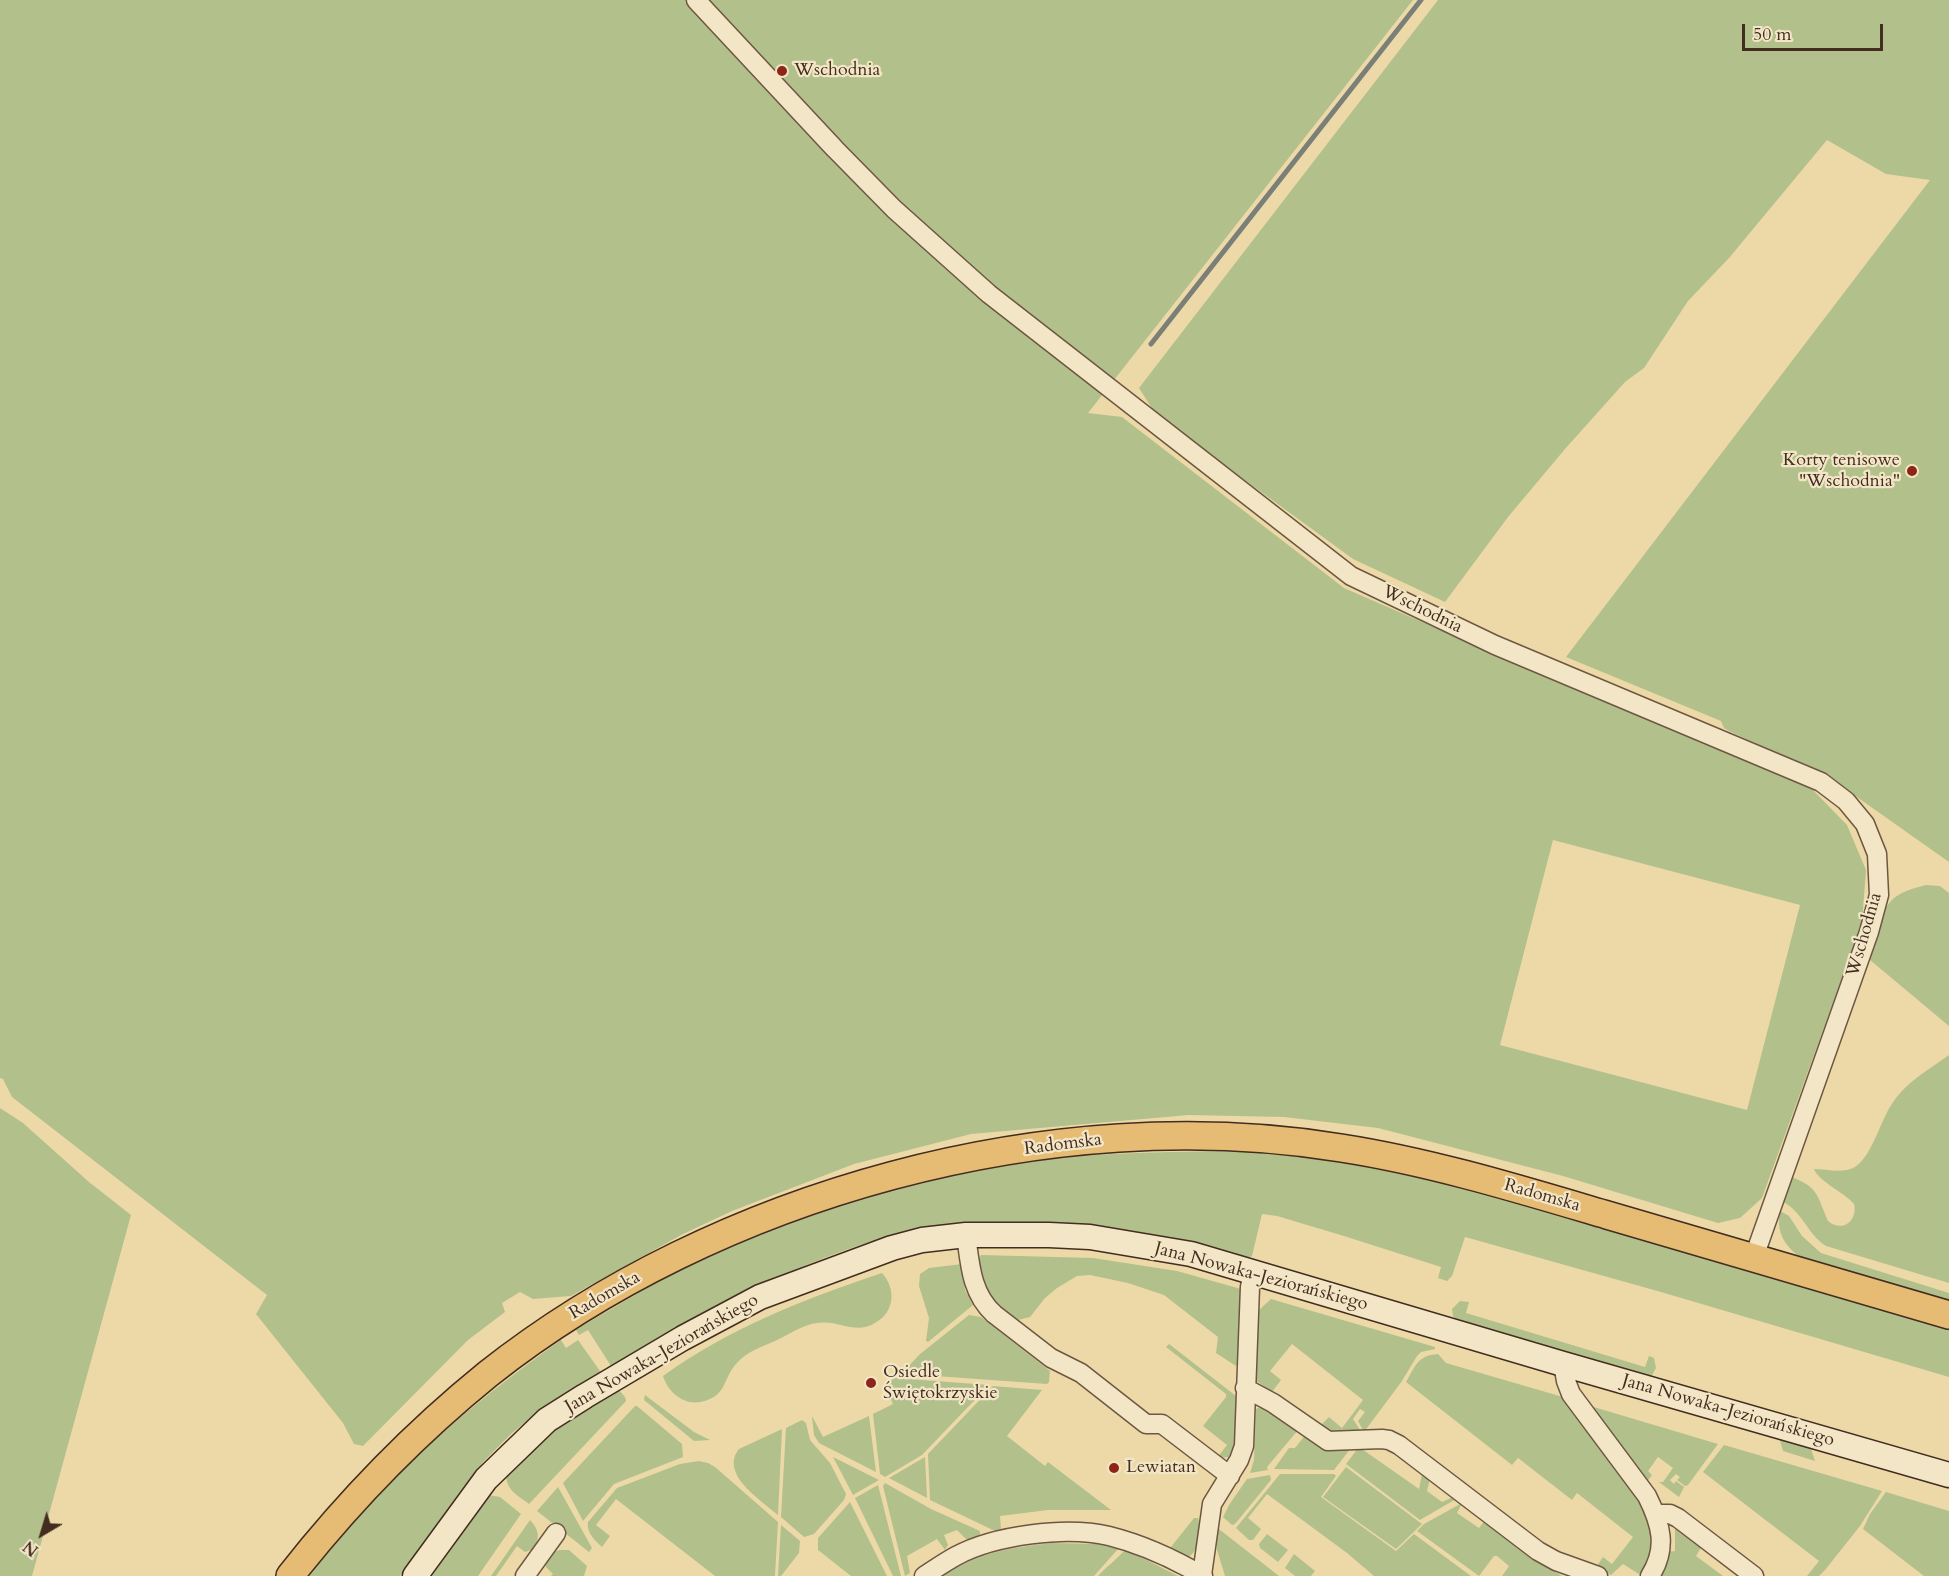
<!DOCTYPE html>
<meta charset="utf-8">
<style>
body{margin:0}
#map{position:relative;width:1949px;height:1576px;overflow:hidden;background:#edd9a7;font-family:Cardo,serif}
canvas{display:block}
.north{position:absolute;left:12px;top:1504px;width:60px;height:60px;-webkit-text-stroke:4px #f3e6c6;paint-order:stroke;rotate:218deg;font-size:16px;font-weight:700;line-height:24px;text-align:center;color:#432c20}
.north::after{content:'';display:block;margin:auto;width:21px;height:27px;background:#432c20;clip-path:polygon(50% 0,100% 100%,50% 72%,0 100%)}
.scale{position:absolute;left:1742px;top:24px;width:141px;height:27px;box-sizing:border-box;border:3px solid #432c20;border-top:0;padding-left:8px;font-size:18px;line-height:21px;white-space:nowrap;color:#432c20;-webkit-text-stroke:4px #f3e6c6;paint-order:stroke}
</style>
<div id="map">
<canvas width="1949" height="1576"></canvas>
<div class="north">N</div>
<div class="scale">50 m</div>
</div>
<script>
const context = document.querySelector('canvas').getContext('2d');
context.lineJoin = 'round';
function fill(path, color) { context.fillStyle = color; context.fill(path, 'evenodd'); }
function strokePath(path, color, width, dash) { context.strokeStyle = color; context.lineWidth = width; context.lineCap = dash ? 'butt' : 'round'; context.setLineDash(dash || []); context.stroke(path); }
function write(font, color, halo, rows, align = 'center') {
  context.font = font + ' Cardo,serif'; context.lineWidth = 4.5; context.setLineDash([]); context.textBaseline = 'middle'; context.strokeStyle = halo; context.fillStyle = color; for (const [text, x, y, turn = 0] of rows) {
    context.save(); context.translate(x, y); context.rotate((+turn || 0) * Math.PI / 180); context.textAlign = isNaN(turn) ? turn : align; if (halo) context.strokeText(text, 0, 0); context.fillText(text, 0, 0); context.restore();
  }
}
const green = new Path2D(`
 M 0,0 L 1413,0 L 1088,413 L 1122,417 L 1344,588 L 1599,699 L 1811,788 L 1847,825 L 1866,870 L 1862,923 L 1762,1198 L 1740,1218 L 1718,1223 L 1563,1176 L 1378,1128 L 1284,1117 L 1189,1115 L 971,1134 L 854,1164 L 732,1211 L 683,1234 L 571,1296 L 533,1299 L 520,1292 L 502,1303 L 505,1312 L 468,1340 L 363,1446 L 354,1444 L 343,1423 L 256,1314 L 267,1295 L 12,1097 L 3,1079 L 0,1078 ZM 1553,840 L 1800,905 L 1747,1110 L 1500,1045 Z
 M 1438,0 L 1949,0 L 1949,862 L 1830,778 L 1729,731 L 1724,728 L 1721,721 L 1566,657 L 1930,180 L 1886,174 L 1827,140 L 1729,258 L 1688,301 L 1644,368 L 1625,382 L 1565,449 L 1508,517 L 1445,602 L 1353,559 L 1157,416 L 1139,388 Z
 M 1926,885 L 1940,886 L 1949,893 L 1949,1026 L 1870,960 C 1875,942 1878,915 1891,901 C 1899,892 1914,888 1926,885 Z
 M 1949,1055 L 1949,1283 L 1826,1246 C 1807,1234 1803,1212 1783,1202 L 1791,1177 C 1819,1187 1817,1196 1828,1221 C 1842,1233 1858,1221 1854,1204 C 1844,1192 1819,1182 1814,1169 C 1827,1169 1843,1174 1855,1167 C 1871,1157 1880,1123 1890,1107 C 1904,1083 1927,1071 1949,1055 Z
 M 0,1108 L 23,1123 L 89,1182 L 131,1215 L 32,1576 L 0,1576 Z
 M 1250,1151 L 1336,1161 L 1461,1187 L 1949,1326 L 1949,1377 L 1661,1292 L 1465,1237 L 1452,1276 L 1447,1281 L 1438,1278 L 1441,1267 L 1344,1236 L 1277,1216 L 1262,1214 L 1252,1256 L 1248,1258 C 1167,1235 1100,1224 1016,1223 C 979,1222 939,1223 903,1232 C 796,1261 706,1311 611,1366 L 588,1330 L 579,1335 L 576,1330 C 629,1298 682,1266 740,1242 C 835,1202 935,1175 1037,1161 C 1107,1151 1179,1152 1250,1151 Z
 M 1780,1211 L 1789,1216 L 1802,1236 L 1821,1253 L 1949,1293 L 1949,1301 L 1938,1300 L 1799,1256 C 1783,1245 1776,1229 1780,1211 Z
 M 981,1255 L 1093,1258 L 1177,1271 L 1241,1289 L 1238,1362 L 1236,1366 L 1216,1353 L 1218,1337 L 1164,1295 L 1128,1283 L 1090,1275 L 1077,1276 L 1057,1288 L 1045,1298 L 1030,1317 L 1018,1320 L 1012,1319 L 995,1305 L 985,1290 L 978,1261 Z
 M 962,1264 L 965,1290 L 973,1305 L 928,1342 L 926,1341 L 929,1318 L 919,1286 L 920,1274 L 929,1268 Z
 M 882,1273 C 889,1281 893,1291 891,1302 C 889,1310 885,1317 878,1321 C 855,1337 841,1319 817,1323 C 802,1325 788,1335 775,1341 C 761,1347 746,1352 736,1364 C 722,1380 727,1397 700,1402 C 683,1405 668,1392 663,1376 C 732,1327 802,1300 882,1273 Z
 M 1271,1299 L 1435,1347 L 1435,1349 L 1421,1352 L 1417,1356 L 1402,1381 L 1364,1432 L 1358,1421 L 1365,1412 L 1360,1409 L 1353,1419 L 1362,1433 L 1333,1436 L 1318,1428 L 1329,1417 L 1342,1428 L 1363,1400 L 1292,1344 L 1270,1371 L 1281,1380 L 1272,1392 L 1255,1380 L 1259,1310 Z
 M 1460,1301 L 1469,1302 L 1466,1313 L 1645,1367 L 1649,1356 L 1654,1358 L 1656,1368 L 1651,1377 L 1645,1377 L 1457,1321 L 1453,1316 L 1452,1309 Z
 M 969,1315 L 981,1317 L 1050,1371 L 1049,1382 L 1047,1384 L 907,1374 L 906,1369 L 920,1354 Z
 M 561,1340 L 566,1348 L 578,1340 L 600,1371 L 600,1374 L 543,1410 L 541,1409 L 512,1433 L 483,1462 L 400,1576 L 309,1576 C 379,1483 466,1407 561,1340 Z
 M 1169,1344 L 1236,1396 L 1236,1445 L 1230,1457 L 1217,1458 L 1227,1445 L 1203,1426 L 1226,1397 L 1226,1394 L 1166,1347 Z
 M 1438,1354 L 1446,1363 L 1563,1397 L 1650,1516 L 1654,1548 L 1642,1576 L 1623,1564 L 1611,1575 L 1597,1566 L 1603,1557 L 1612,1564 L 1633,1537 L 1577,1493 L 1572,1500 L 1518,1458 L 1512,1465 L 1406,1382 C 1416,1365 1417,1356 1438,1354 Z
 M 895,1378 L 989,1385 L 922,1455 L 885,1477 L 880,1474 L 873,1414 L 893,1404 L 886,1388 L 890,1381 Z
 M 993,1386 L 1042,1390 L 1007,1436 L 1045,1466 L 1048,1462 L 1111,1510 L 1048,1510 L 1000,1516 L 1001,1530 L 995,1531 L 930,1500 L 928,1454 Z
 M 618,1389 L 625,1397 L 626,1401 L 529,1504 C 517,1495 506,1490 506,1474 L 544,1436 Z
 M 645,1395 L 694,1432 L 710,1440 L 694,1441 L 644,1400 Z
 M 1587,1405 L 1718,1444 L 1688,1485 L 1685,1486 L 1677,1480 L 1680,1477 L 1676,1474 L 1670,1480 L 1674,1484 L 1676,1481 L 1684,1487 L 1679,1497 L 1659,1482 L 1663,1482 L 1673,1468 L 1658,1457 L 1648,1471 L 1652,1475 L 1647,1482 Z
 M 635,1406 L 637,1406 L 682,1444 L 683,1457 L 614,1484 L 583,1521 L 563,1483 Z
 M 1263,1406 L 1298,1430 L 1267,1467 L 1268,1470 L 1250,1473 L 1254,1460 L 1256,1409 Z
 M 812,1416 L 823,1437 L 869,1416 L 876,1472 L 819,1443 L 814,1435 Z
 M 802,1420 L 806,1423 L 810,1440 L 830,1463 L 846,1494 L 844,1500 L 814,1534 L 804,1537 L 781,1517 L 786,1428 Z
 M 782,1429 L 778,1515 C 761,1500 719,1474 739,1449 Z
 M 1306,1434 L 1351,1448 L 1334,1470 L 1274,1469 L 1289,1448 L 1295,1448 Z
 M 1779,1437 L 1810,1446 L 1815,1461 L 1783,1451 Z
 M 1724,1445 L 1882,1491 L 1860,1526 L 1825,1570 L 1819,1576 L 1807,1576 L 1819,1561 L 1703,1472 Z
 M 1359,1447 L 1419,1489 L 1422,1474 L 1430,1479 L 1427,1491 L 1442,1502 L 1453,1497 L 1456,1499 L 1420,1520 L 1346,1464 Z
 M 833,1457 L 879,1480 L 853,1495 Z
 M 925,1457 L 927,1498 L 889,1478 Z
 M 699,1461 L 708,1463 L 715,1467 L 778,1522 L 775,1576 L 715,1576 L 616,1499 L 596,1525 L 610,1536 L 602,1547 C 595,1541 586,1532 588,1522 L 617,1488 L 680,1464 Z
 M 1346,1467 L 1422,1524 L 1396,1549 L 1323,1497 Z
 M 1280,1474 L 1334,1474 L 1336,1476 L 1321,1497 L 1396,1551 L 1414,1534 L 1471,1576 L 1374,1576 L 1347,1553 L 1267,1494 L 1248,1518 L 1261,1529 L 1253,1540 L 1249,1540 L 1236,1528 Z
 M 1270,1475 L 1271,1480 L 1235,1524 L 1232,1525 L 1223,1517 L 1229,1505 L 1247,1479 Z
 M 885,1483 L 931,1509 L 980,1531 L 980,1535 L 967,1540 L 957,1530 L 944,1535 L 948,1545 L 945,1550 L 937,1539 L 907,1556 L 910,1573 L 905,1576 L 883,1486 Z
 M 878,1485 L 901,1576 L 893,1576 L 855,1498 Z
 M 558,1487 L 592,1548 L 589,1552 L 537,1511 Z
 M 1886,1492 L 1949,1511 L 1949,1576 L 1924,1576 L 1863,1529 L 1870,1514 Z
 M 488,1495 L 500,1497 L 521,1514 L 478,1576 L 425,1576 Z
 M 850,1502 L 887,1576 L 851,1576 L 818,1550 L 818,1538 Z
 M 1462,1503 L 1457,1513 L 1479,1528 L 1485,1520 L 1490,1523 L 1489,1526 L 1532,1558 L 1536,1557 L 1538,1558 L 1538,1562 L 1562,1576 L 1502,1576 L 1509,1566 L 1497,1556 L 1494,1556 L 1479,1576 L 1417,1531 L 1424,1524 Z
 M 1194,1518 L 1198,1518 C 1201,1532 1201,1550 1187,1558 L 1171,1550 L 1171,1547 Z
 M 530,1520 C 539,1529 540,1538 534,1549 L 525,1552 L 517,1546 L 496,1576 L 491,1576 Z
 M 781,1525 L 800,1541 L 799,1553 L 781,1576 L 778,1576 Z
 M 1215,1526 L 1279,1576 L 1225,1576 L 1217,1550 Z
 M 1675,1527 L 1702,1546 L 1696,1556 L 1723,1576 L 1660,1576 L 1664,1569 L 1668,1552 L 1675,1551 Z
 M 1267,1534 L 1288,1550 L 1278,1562 L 1260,1548 L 1259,1544 Z
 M 1052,1543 L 1097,1544 L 1118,1549 L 1094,1576 L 941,1576 C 981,1552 1007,1548 1052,1543 Z
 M 560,1550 L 569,1550 L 587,1566 L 584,1576 L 551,1576 L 553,1574 L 546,1567 L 545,1564 L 553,1552 Z
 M 1124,1551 L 1139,1556 L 1178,1576 L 1098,1576 C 1106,1567 1115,1561 1124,1551 Z
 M 1294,1554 L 1315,1571 L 1311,1576 L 1295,1576 L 1285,1568 Z`);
const stream = new Path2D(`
 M 1151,344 L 1421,0`);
const street = new Path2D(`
 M 696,0 L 835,149 L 894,209 L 989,294 L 1351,576 L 1495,645 L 1821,782 L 1846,801 L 1865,824 L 1877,854 L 1879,895 L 1869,932 L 1754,1257
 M 966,1235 C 970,1264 971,1293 994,1314 L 1051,1358 L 1081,1373 L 1146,1424 L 1162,1424 L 1230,1476
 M 1563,1364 L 1566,1381 L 1571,1394 L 1647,1496 C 1661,1524 1668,1548 1650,1576
 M 1245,1388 L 1273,1403 L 1328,1441 L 1382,1439 L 1389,1440 L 1399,1445 L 1538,1551 L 1556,1561 L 1598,1576
 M 1656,1514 L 1670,1514 L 1678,1518 L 1754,1576
 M 1202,1575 L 1212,1504 L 1239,1460 L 1244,1446 L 1250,1287 L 1253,1272
 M 525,1576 L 556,1533
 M 924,1576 C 935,1569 945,1562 956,1556 C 995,1535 1066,1526 1109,1536 C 1141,1544 1174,1559 1203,1576`);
const secondary = new Path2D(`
 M 415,1576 L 486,1479 L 547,1420 L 585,1396 L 683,1338 L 760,1297 L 892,1248 L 922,1240 L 966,1235 L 1049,1235 L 1090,1237 L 1191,1254 L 1563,1364 L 1949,1475`);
const primary = new Path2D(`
 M 290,1576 C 349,1501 414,1434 488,1374 C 717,1193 1053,1101 1341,1148 C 1431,1162 1519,1189 1607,1215 C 1721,1248 1835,1281 1949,1315`);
const markers = [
 [782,71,6,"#8f2418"],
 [1912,471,6,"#8f2418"],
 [871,1383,6,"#8f2418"],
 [1114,1468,6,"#8f2418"]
];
const poiNames = [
 ["Wschodnia",794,71],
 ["Korty tenisowe",1900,461,"right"],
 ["\"Wschodnia\"",1900,482,"right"],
 ["Osiedle",883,1373],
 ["Świętokrzyskie",883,1394],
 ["Lewiatan",1126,1468]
];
const streetNames = [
 ["Wschodnia",1422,610,26],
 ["Wschodnia",1865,935,-74],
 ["Radomska",1063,1145,-7],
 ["Radomska",1542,1196,16],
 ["Jana Nowaka-Jeziorańskiego",1261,1277,15],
 ["Radomska",605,1296,-30],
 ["Jana Nowaka-Jeziorańskiego",662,1354,-30],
 ["Jana Nowaka-Jeziorańskiego",1728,1411,16]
];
fill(green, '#b2c08c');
strokePath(stream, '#7a7f78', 5);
strokePath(street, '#6e5742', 21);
strokePath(secondary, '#432c20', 27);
strokePath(primary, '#432c20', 30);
strokePath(street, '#f3e6c6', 18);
strokePath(secondary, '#f3e6c6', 24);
strokePath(primary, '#e6bc74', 27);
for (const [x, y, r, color] of markers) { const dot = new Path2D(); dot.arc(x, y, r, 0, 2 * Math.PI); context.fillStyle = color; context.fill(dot); strokePath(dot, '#f3e6c6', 2); }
write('18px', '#432c20', '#f3e6c6', poiNames, 'left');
write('18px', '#432c20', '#f3e6c6', streetNames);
</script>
